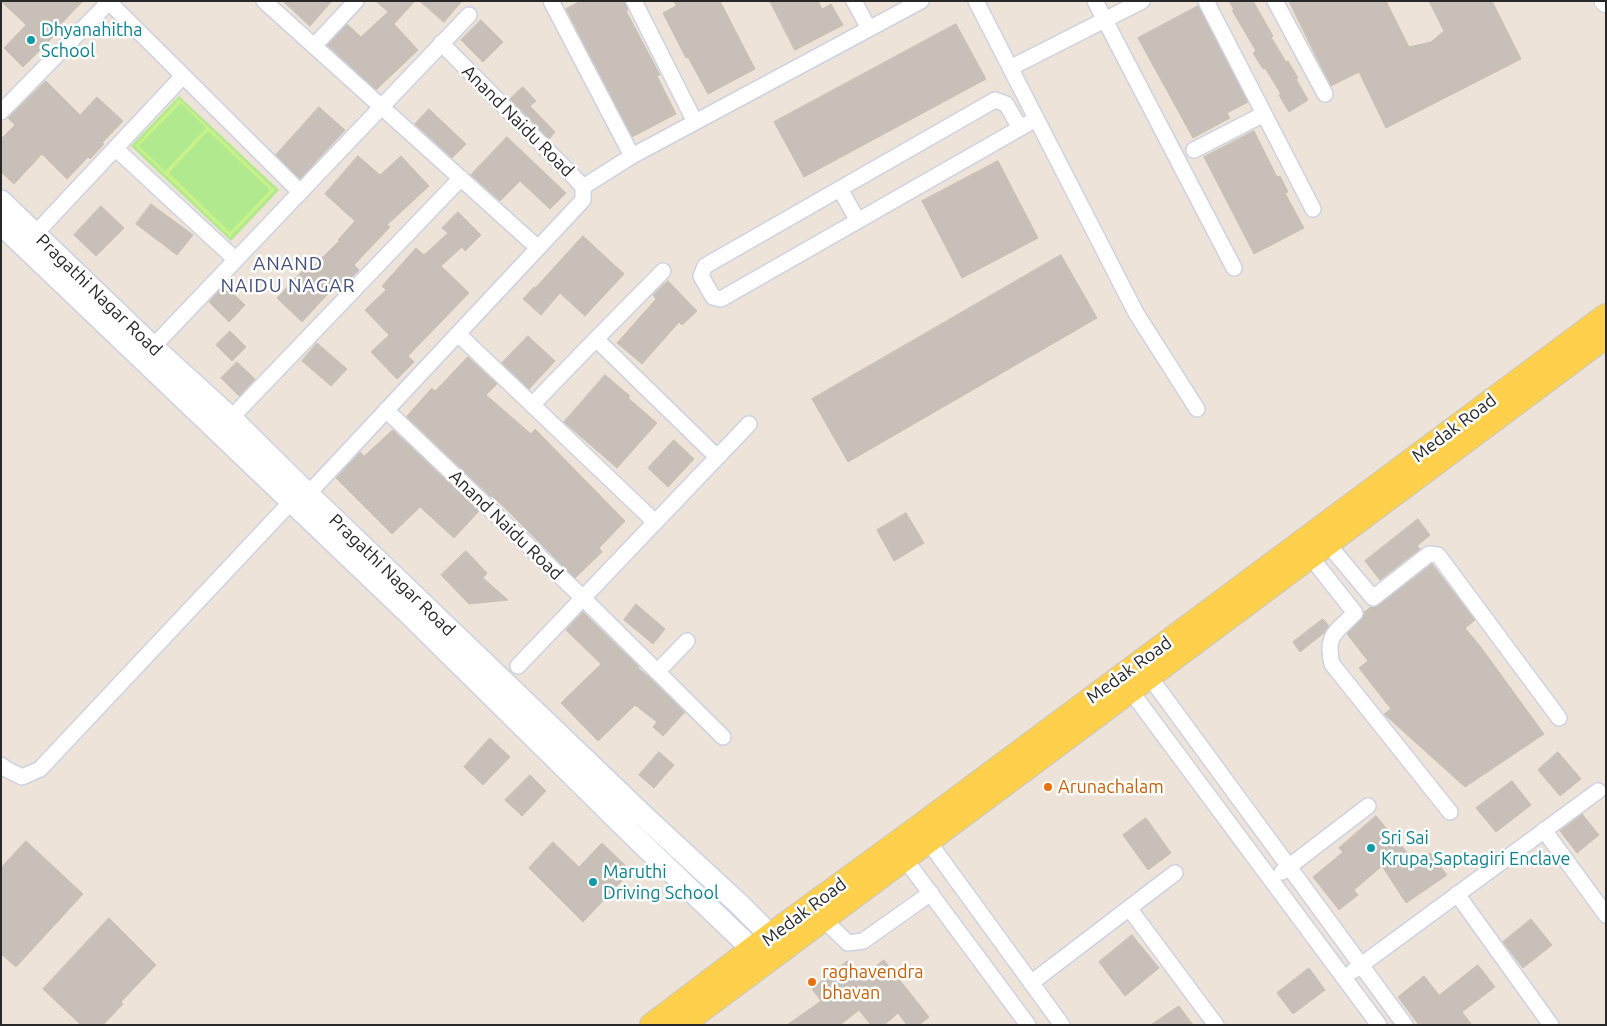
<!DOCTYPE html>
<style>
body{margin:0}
#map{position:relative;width:1607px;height:1026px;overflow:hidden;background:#ede3d8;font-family:Ubuntu,sans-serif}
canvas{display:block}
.frame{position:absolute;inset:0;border:2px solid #282828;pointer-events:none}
</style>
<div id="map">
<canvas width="1607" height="1026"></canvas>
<div class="frame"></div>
</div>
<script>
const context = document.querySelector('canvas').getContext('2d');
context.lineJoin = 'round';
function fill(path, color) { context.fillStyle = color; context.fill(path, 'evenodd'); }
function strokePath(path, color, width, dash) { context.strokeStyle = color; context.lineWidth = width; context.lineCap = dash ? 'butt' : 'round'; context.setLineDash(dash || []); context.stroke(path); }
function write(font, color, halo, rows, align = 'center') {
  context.font = font + ' Ubuntu,sans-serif'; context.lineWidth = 5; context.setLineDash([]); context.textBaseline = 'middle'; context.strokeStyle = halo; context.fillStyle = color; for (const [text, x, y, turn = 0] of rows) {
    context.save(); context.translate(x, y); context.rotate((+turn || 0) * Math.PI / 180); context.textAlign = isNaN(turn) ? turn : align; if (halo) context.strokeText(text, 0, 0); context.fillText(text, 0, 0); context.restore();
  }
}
const green = new Path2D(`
 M 179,96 L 279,190 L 231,241 L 131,146 Z`);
const pitch = new Path2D(`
 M 179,99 L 275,190 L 230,237 L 135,146 ZM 181,103 L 206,128 L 165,171 L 139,146 ZM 208,131 L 270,190 L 230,232 L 169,173 Z`);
const building = new Path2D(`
 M 1,1 L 83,1 L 56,29 L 58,32 L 23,67 L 4,48 L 26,25 Z
 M 283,1 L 332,1 L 310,26 Z
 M 376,1 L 415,1 L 394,24 L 418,50 L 376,90 L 327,45 L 347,24 L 361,37 L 388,12 Z
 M 420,1 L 462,1 L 444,22 Z
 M 581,1 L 625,1 L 628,10 L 626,11 L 660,75 L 657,76 L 676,114 L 632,137 L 566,9 Z
 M 674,1 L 720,1 L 755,69 L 708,94 L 688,57 L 686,58 L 663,13 L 676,6 Z
 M 770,1 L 818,1 L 822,9 L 831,4 L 843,25 L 795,50 Z
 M 1229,1 L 1253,1 L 1273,36 L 1271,37 L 1286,62 L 1288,61 L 1298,78 L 1296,79 L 1308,100 L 1289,112 L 1279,95 L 1281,94 L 1265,68 L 1263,69 L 1253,53 L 1256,51 L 1232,10 L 1234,10 Z
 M 1289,1 L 1386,1 L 1409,47 L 1431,42 L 1444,31 L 1429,1 L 1492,1 L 1521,59 L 1386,128 L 1359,72 L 1331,86 Z
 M 1198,6 L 1248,102 L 1227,113 L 1230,118 L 1193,138 L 1138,38 Z
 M 481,20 L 503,42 L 483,62 L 461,40 Z
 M 956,24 L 986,79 L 804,177 L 774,122 Z
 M 46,81 L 80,115 L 97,97 L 123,121 L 102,143 L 104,144 L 90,159 L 88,157 L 67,179 L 42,154 L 14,184 L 1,172 L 1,139 L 15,125 L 8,118 Z
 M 523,87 L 536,101 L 530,106 L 555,132 L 549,139 L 510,99 Z
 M 319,107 L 345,130 L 300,179 L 276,155 Z
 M 429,109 L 466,144 L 452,158 L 415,124 Z
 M 1254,131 L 1277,177 L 1280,176 L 1288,192 L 1285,193 L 1304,228 L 1254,254 L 1204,157 Z
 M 507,137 L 566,193 L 550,209 L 520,181 L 500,201 L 471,175 Z
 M 358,156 L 380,175 L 401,156 L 429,186 L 387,225 L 390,227 L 354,265 L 359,270 L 341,288 L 337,284 L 302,322 L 277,298 L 308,265 L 312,268 L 339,241 L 338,240 L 355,221 L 325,194 Z
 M 998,161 L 1038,238 L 962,278 L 922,201 Z
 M 151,204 L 193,235 L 177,255 L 136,224 Z
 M 101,206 L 124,228 L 96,256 L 74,235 Z
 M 458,212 L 481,235 L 465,251 L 462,247 L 441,266 L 469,293 L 408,356 L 414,362 L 397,379 L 371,352 L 389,335 L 365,310 L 386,290 L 382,286 L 416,248 L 424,255 L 448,233 L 442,228 Z
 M 583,236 L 624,274 L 585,316 L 560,293 L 541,315 L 523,299 L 534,287 L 535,288 Z
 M 1061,255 L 1097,318 L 848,462 L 812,399 Z
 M 668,281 L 697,311 L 682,325 L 679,322 L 642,364 L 617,343 L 656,299 L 653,295 Z
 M 224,285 L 245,305 L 229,322 L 209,302 Z
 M 230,331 L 246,347 L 232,361 L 216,345 Z
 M 528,336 L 555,361 L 529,389 L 502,363 Z
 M 317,343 L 347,369 L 331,386 L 302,361 Z
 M 468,357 L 497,384 L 486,395 L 531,434 L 535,429 L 625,521 L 599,548 L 602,552 L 575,578 L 506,509 L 492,496 L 491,497 L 407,417 L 407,416 L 432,388 L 435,391 Z
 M 237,362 L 255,379 L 239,396 L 221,378 Z
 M 605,375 L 630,396 L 628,398 L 657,423 L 617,468 L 564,422 Z
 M 393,430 L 479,511 L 454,538 L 420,507 L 392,534 L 336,478 L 360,452 L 364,456 Z
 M 674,440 L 694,459 L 668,487 L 648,468 Z
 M 906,513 L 924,543 L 894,561 L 877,530 Z
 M 1418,519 L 1430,535 L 1417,546 L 1420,549 L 1380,580 L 1365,561 Z
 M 466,551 L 487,573 L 483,578 L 508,600 L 469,604 L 441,575 Z
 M 1432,564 L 1475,620 L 1465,628 L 1480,646 L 1544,734 L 1465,787 L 1384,714 L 1391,709 L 1359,668 L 1368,661 L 1347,634 L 1362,619 L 1364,612 L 1371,607 L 1379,605 Z
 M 636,604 L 665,629 L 653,644 L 624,620 Z
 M 583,612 L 639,667 L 638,668 L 649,677 L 685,712 L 663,736 L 653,727 L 657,722 L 635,705 L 598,741 L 561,703 L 601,664 L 566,630 Z
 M 1323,619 L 1329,626 L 1324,633 L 1300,652 L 1293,642 Z
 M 490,738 L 510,757 L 483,785 L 464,767 Z
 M 659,752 L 674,765 L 654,788 L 639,775 Z
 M 1558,752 L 1581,779 L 1560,796 L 1538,770 Z
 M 530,775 L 546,791 L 522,816 L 505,800 Z
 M 1512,781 L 1531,805 L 1496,832 L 1476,808 Z
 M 1582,814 L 1599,835 L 1577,853 L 1560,831 Z
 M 1376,816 L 1416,863 L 1430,853 L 1447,875 L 1406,903 L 1382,866 L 1354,890 L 1358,895 L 1339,910 L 1313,877 L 1343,852 L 1339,848 Z
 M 1146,818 L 1171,853 L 1148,870 L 1123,835 Z
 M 26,841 L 83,894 L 16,967 L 1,954 L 1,868 Z
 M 553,842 L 579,867 L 602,843 L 631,871 L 583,922 L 529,868 Z
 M 109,918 L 156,965 L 121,1002 L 123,1004 L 103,1025 L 81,1025 L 43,989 Z
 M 1531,919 L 1552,945 L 1523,968 L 1503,942 Z
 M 1132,935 L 1159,968 L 1125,996 L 1099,962 Z
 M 884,960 L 929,1017 L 919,1025 L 907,1025 L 898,1013 L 884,1025 L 871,1025 L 859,1010 L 840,1025 L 787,1025 L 821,1001 L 812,989 L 847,961 L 861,978 Z
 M 1478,965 L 1495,987 L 1462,1012 L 1472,1025 L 1419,1025 L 1398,997 L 1424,976 L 1439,995 Z
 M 1309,968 L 1325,990 L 1293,1014 L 1277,993 Z
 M 1179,1006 L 1193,1025 L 1151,1025 Z`);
const minor = new Path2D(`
 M 264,1 L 538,248
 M 551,1 L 632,156
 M 634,1 L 695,122
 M 854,1 L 869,29
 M 976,1 L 1136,313 L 1197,409
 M 1095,1 L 1234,268
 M 1206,1 L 1313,209
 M 1275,1 L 1325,94
 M 109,2 L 300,192
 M 314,46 L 356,1
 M 1010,68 L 1142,1
 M 1,112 L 110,1
 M 1020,128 L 1006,104 L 995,100 L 705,266 L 701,276 L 713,297 L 721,299 L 1036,119
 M 115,148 L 236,260
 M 1194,150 L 1264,114
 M 583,187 L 632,156 L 921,1
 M 840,189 L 858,221
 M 35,234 L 183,76
 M 458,334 L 655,522
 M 596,339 L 663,271
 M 146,354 L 469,15
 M 532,405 L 596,339 L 717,457
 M 386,410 L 583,598 L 723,737
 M 231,418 L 461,178
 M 308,494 L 583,200 L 583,187 L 572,175 L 441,43
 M 1327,543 L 1373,598 L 1429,554 L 1438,555 L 1559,718
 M 1310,556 L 1355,613 C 1336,632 1325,635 1332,664 L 1450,812
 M 518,666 L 749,424
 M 657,672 L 687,641
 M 1149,676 L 1405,1025
 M 1130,690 L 1379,1025
 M 1,765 L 6,769 L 22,777 L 40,769 L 291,502
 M 1544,830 L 1606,915
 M 928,841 L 1062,1025
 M 905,859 L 1028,1025
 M 1282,872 L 1368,806
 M 1457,894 L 1551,1025
 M 1129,908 L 1216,1025
 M 823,919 L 848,943 L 863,941 L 931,893
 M 1353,971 L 1598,791
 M 1031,983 L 1175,873`);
const tertiary = new Path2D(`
 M 1604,1 L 1606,3`);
const secondary = new Path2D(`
 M 1,201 L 153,347 L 231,418 L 308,494 L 647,819 L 740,905 L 782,947
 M 1,224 L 406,611 L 631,833 L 753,950 L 762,961`);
const primary = new Path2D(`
 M 652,1025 L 771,935 L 922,825 L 1606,316
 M 681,1025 L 1606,336`);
const markers = [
 [31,40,5,"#0f9aa8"],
 [1048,787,5,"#e8710a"],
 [1371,848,5,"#0f9aa8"],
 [593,882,5,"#0f9aa8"],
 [812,982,5,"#e8710a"]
];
const cultureNames = [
 ["Dhyanahitha",41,30],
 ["School",41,51],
 ["Sri Sai",1381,838],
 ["Krupa,Saptagiri Enclave",1381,859],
 ["Maruthi",603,872],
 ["Driving School",603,893]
];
const streetNames = [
 ["Anand Naidu Road",518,121,45],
 ["Pragathi Nagar Road",99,295,44],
 ["Medak Road",1454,428,-37],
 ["Anand Naidu Road",506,525,44],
 ["Pragathi Nagar Road",392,575,44],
 ["Medak Road",1129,670,-36],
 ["Medak Road",804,912,-37]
];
const foodNames = [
 ["Arunachalam",1058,787],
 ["raghavendra",822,972],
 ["bhavan",822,993]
];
const neighbourhoodNames = [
 ["ANAND",288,264],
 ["NAIDU NAGAR",288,286]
];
fill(green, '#b0e98e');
fill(pitch, '#c8f289');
fill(building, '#c8c0b8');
strokePath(building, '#c8bfb2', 1);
strokePath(minor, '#cdd2e3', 18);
strokePath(tertiary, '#cdd2e3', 21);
strokePath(secondary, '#cdd2e3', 24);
strokePath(primary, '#c7c7c7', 26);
strokePath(minor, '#fff', 15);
strokePath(tertiary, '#fff', 19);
strokePath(secondary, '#fff', 21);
strokePath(primary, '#fed04b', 24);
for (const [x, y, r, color] of markers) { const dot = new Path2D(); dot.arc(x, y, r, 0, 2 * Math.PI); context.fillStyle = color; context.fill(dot); strokePath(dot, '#fff', 2); }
write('18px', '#0d838f', '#fff', cultureNames, 'left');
write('18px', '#282828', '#fff', streetNames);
write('18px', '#c56008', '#fff', foodNames, 'left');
context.letterSpacing = '1px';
write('19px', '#45507d', '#fff', neighbourhoodNames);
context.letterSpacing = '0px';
</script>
